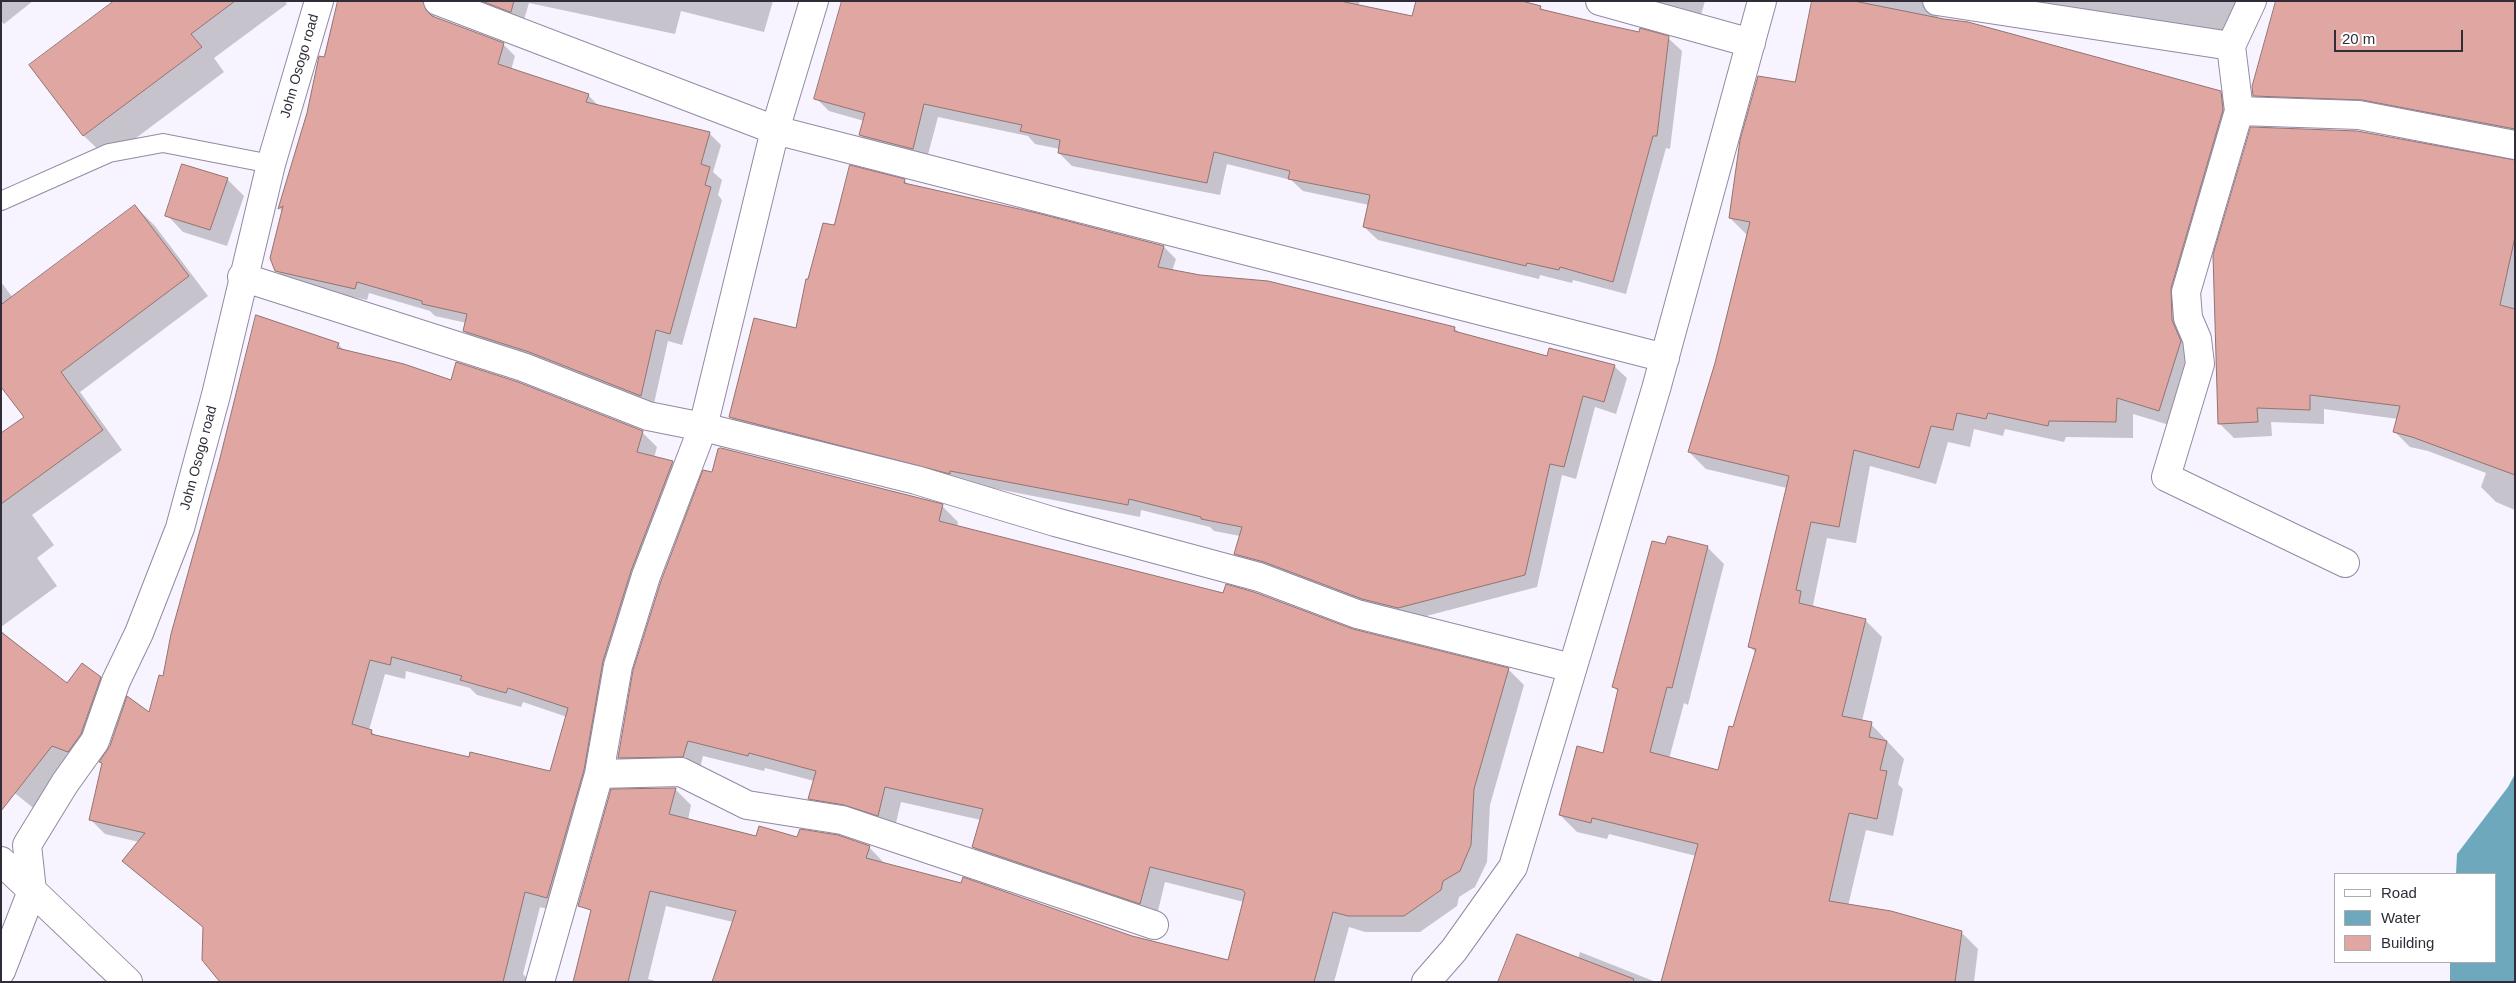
<!DOCTYPE html>
<style>
body{margin:0}
#map{position:relative;width:2516px;height:983px;overflow:hidden;background:#f8f4ff;font-family:Arial,sans-serif}
canvas{display:block}
.frame{position:absolute;inset:0;border:2px solid #312d38;pointer-events:none}
.legend{position:absolute;left:2334px;top:873px;width:162px;height:90px;box-sizing:border-box;background:#fff;border:1px solid #adabaf;margin:0;padding:6px 9px;list-style:none;font-size:15px;color:#312d38}
.legend li{display:flex;align-items:center;gap:10px;height:25px}
.legend b{width:25px;border:1px solid #adabaf}
.scale{position:absolute;left:2334px;top:30px;width:129px;height:22px;box-sizing:border-box;border:2px solid #312d38;border-top:0;padding-left:6px;font-size:15px;line-height:18px;white-space:nowrap;color:#312d38;-webkit-text-stroke:4px #fff;paint-order:stroke}
</style>
<div id="map">
<canvas width="2516" height="983"></canvas>
<div class="frame"></div>
<ul class="legend">
<li><b style="height:6px;background:#fff"></b>Road</li>
<li><b style="height:14px;background:#6da8bd"></b>Water</li>
<li><b style="height:14px;background:#dfa6a2"></b>Building</li>
</ul>
<div class="scale">20 m</div>
</div>
<script>
const context = document.querySelector('canvas').getContext('2d');
context.lineJoin = 'round';
function fill(path, color) { context.fillStyle = color; context.fill(path, 'evenodd'); }
function strokePath(path, color, width, dash) { context.strokeStyle = color; context.lineWidth = width; context.lineCap = dash ? 'butt' : 'round'; context.setLineDash(dash || []); context.stroke(path); }
function write(font, color, halo, rows, align = 'center') {
  context.font = font + ' Arial,sans-serif'; context.lineWidth = 5; context.setLineDash([]); context.textBaseline = 'middle'; context.strokeStyle = halo; context.fillStyle = color; for (const [text, x, y, turn = 0] of rows) {
    context.save(); context.translate(x, y); context.rotate((+turn || 0) * Math.PI / 180); context.textAlign = isNaN(turn) ? turn : align; if (halo) context.strokeText(text, 0, 0); context.fillText(text, 0, 0); context.restore();
  }
}
const water = new Path2D(`
 M 2515,774 L 2515,982 L 2450,982 L 2450,962 L 2495,962 L 2495,874 L 2456,874 L 2457,854 L 2508,787 Z`);
const shadow = new Path2D(`
 M 1,1 L 33,1 L 4,24 L 1,21 Z
 M 111,1 L 285,1 L 287,4 L 214,58 L 224,72 L 108,159 L 84,136 L 31,65 L 113,4 Z
 M 341,1 L 440,1 L 435,8 L 434,17 L 503,44 L 515,56 L 511,70 L 588,95 L 599,106 L 709,133 L 721,145 L 713,172 L 722,180 L 718,195 L 722,200 L 682,345 L 668,341 L 653,408 L 477,343 L 464,331 L 467,323 L 435,316 L 430,311 L 369,293 L 367,300 L 289,283 L 276,270 L 283,212 L 280,209 Z
 M 465,1 L 773,1 L 764,32 L 681,11 L 675,34 L 529,3 L 523,23 Z
 M 844,1 L 1360,1 L 1358,6 L 1413,18 L 1540,7 L 1544,11 L 1607,26 L 1668,38 L 1682,51 L 1670,149 L 1666,148 L 1626,294 L 1573,280 L 1572,283 L 1540,275 L 1539,279 L 1378,240 L 1364,227 L 1369,205 L 1303,191 L 1291,180 L 1227,164 L 1220,195 L 1072,166 L 1059,153 L 1060,149 L 1035,144 L 1028,136 L 938,117 L 926,162 L 873,148 L 860,135 L 864,121 L 829,111 L 816,98 Z
 M 1653,1 L 1705,1 L 1699,22 L 1665,13 Z
 M 1813,1 L 2241,1 L 2232,34 L 1941,9 L 1938,16 L 1938,18 L 2220,92 L 2237,109 L 2187,305 L 2197,358 L 2176,427 L 2133,414 L 2133,438 L 2066,437 L 2064,442 L 2005,429 L 2003,436 L 1974,429 L 1970,447 L 1948,442 L 1936,484 L 1870,466 L 1856,543 L 1827,538 L 1813,605 L 1817,608 L 1865,620 L 1882,637 L 1862,721 L 1871,724 L 1904,759 L 1898,784 L 1903,789 L 1893,836 L 1866,830 L 1848,906 L 1961,932 L 1978,949 L 1974,982 L 1662,982 L 1696,856 L 1609,834 L 1607,839 L 1577,832 L 1560,815 L 1604,755 L 1619,692 L 1613,686 L 1666,546 L 1707,547 L 1724,564 L 1688,705 L 1684,703 L 1669,759 L 1719,772 L 1733,728 L 1756,653 L 1749,646 L 1787,488 L 1706,469 L 1689,452 L 1716,364 L 1748,236 L 1730,218 L 1796,83 Z
 M 2515,1 L 2515,140 L 2269,110 L 2254,95 Z
 M 2515,161 L 2515,510 L 2496,502 L 2481,487 L 2486,473 L 2428,451 L 2410,447 L 2395,432 L 2398,419 L 2324,409 L 2324,424 L 2271,422 L 2272,436 L 2234,438 L 2219,423 Z
 M 227,179 L 244,196 L 227,246 L 183,232 L 167,215 Z
 M 905,181 L 910,186 L 1164,247 L 1176,259 L 1172,271 L 1454,328 L 1461,334 L 1548,357 L 1614,366 L 1627,378 L 1616,414 L 1595,407 L 1576,479 L 1562,475 L 1537,587 L 1411,620 L 1248,566 L 1235,554 L 1240,536 L 1214,531 L 1210,527 L 1141,510 L 1140,517 L 962,482 L 742,429 L 730,417 L 797,330 L 809,281 L 835,227 Z
 M 135,206 L 155,226 L 208,296 L 80,392 L 122,450 L 32,515 L 54,545 L 37,558 L 57,586 L 1,627 L 1,435 L 26,417 L 1,385 L 1,282 L 13,298 Z
 M 338,344 L 346,352 L 642,432 L 657,447 L 654,458 L 672,463 L 687,477 L 559,912 L 540,907 L 523,974 L 530,982 L 224,982 L 205,929 L 124,861 L 139,842 L 105,834 L 90,819 L 150,715 L 164,677 ZM 406,671 L 470,688 L 477,695 L 521,707 L 523,702 L 567,717 L 551,772 L 470,758 L 378,737 L 369,730 L 385,674 L 405,679 Z
 M 942,506 L 958,522 L 957,527 L 1508,669 L 1524,685 L 1490,805 L 1487,862 L 1475,887 L 1459,897 L 1457,906 L 1420,932 L 1365,932 L 1349,927 L 1334,982 L 713,982 L 733,922 L 666,906 L 648,979 L 659,982 L 585,982 L 675,789 L 691,805 L 688,820 L 757,837 L 798,839 L 869,847 L 885,864 L 1132,937 L 1229,962 L 1244,902 L 1165,882 L 1156,919 L 989,863 L 973,847 L 981,820 L 901,802 L 894,831 L 825,814 L 810,798 L 814,781 L 765,768 L 764,771 L 703,756 L 699,772 L 635,773 L 619,757 Z
 M 1,631 L 67,685 L 100,678 L 120,698 L 37,811 L 1,782 Z
 M 1580,952 L 1656,982 L 1499,982 L 1578,959 Z`);
const building = new Path2D(`
 M 114,1 L 235,1 L 191,34 L 202,47 L 83,136 L 29,65 Z
 M 338,1 L 423,1 L 426,10 L 432,16 L 504,43 L 498,64 L 589,94 L 586,102 L 710,132 L 701,164 L 710,167 L 705,185 L 711,187 L 670,334 L 656,330 L 641,396 L 529,352 L 463,331 L 467,314 L 422,304 L 422,301 L 357,282 L 355,289 L 275,271 L 270,258 L 283,206 L 278,209 L 307,113 L 319,56 L 324,57 Z
 M 482,1 L 514,1 L 511,12 Z
 M 842,1 L 1340,1 L 1412,16 L 1416,1 L 1522,1 L 1541,6 L 1540,9 L 1607,25 L 1639,32 L 1640,28 L 1669,36 L 1657,136 L 1653,136 L 1613,282 L 1560,267 L 1559,270 L 1527,263 L 1526,266 L 1363,227 L 1370,195 L 1288,179 L 1290,171 L 1214,152 L 1207,183 L 1058,153 L 1060,140 L 1020,131 L 1022,125 L 924,104 L 913,149 L 859,135 L 865,113 L 814,99 Z
 M 1812,1 L 1854,1 L 1944,19 L 1968,22 L 2221,91 L 2223,110 L 2171,288 L 2172,320 L 2181,341 L 2159,411 L 2117,398 L 2116,422 L 2049,421 L 2048,426 L 1988,413 L 1986,419 L 1957,413 L 1953,430 L 1931,426 L 1919,468 L 1854,450 L 1839,527 L 1811,522 L 1796,590 L 1801,591 L 1799,603 L 1866,619 L 1842,716 L 1872,722 L 1869,737 L 1887,741 L 1880,770 L 1887,771 L 1877,819 L 1849,813 L 1829,901 L 1891,911 L 1962,931 L 1955,982 L 1661,982 L 1698,844 L 1592,818 L 1591,823 L 1559,815 L 1577,746 L 1603,753 L 1618,689 L 1612,687 L 1652,541 L 1665,544 L 1668,536 L 1708,546 L 1672,688 L 1667,687 L 1650,752 L 1718,770 L 1729,726 L 1733,727 L 1756,649 L 1748,647 L 1789,476 L 1688,452 L 1715,363 L 1750,222 L 1729,218 L 1740,140 L 1758,76 L 1795,82 Z
 M 2276,1 L 2515,1 L 2515,129 L 2362,100 L 2253,96 L 2252,87 Z
 M 2251,127 L 2357,131 L 2515,160 L 2515,237 L 2500,305 L 2515,309 L 2515,475 L 2412,437 L 2393,432 L 2400,406 L 2310,395 L 2310,410 L 2257,408 L 2258,422 L 2218,424 L 2213,255 Z
 M 182,164 L 228,178 L 210,230 L 165,216 Z
 M 850,165 L 905,179 L 904,183 L 1037,213 L 1164,246 L 1158,267 L 1200,275 L 1268,281 L 1455,327 L 1454,331 L 1547,356 L 1549,348 L 1615,365 L 1604,402 L 1583,396 L 1564,467 L 1550,464 L 1525,575 L 1398,608 L 1362,599 L 1264,562 L 1234,554 L 1242,527 L 1201,519 L 1201,517 L 1129,499 L 1128,505 L 950,471 L 950,474 L 729,417 L 754,318 L 796,328 L 806,279 L 808,279 L 823,223 L 834,225 Z
 M 135,205 L 189,276 L 61,372 L 103,430 L 1,504 L 1,433 L 24,417 L 1,387 L 1,305 Z
 M 256,315 L 339,343 L 337,348 L 404,364 L 451,380 L 456,362 L 518,382 L 643,431 L 637,452 L 673,461 L 631,571 L 603,661 L 584,770 L 547,898 L 525,892 L 503,982 L 220,982 L 202,960 L 203,927 L 122,861 L 145,833 L 89,820 L 102,763 L 99,762 L 110,746 L 127,696 L 149,712 L 159,675 L 163,676 L 171,634 L 219,462 ZM 392,657 L 462,676 L 460,680 L 506,693 L 508,688 L 568,708 L 550,771 L 470,752 L 469,757 L 371,734 L 372,730 L 352,724 L 370,660 L 390,665 Z
 M 721,448 L 943,504 L 939,521 L 1223,593 L 1226,584 L 1254,592 L 1353,629 L 1509,668 L 1474,789 L 1471,845 L 1460,871 L 1443,881 L 1441,890 L 1404,916 L 1348,916 L 1333,912 L 1314,982 L 712,982 L 736,911 L 650,891 L 628,982 L 573,982 L 591,910 L 578,906 L 611,789 L 676,788 L 669,814 L 756,836 L 759,826 L 797,837 L 800,829 L 838,835 L 870,846 L 866,858 L 961,883 L 963,877 L 1132,936 L 1228,960 L 1245,893 L 1243,890 L 1150,867 L 1140,904 L 972,847 L 983,809 L 885,787 L 878,816 L 844,805 L 808,799 L 816,771 L 749,753 L 748,756 L 688,741 L 683,757 L 618,758 L 633,670 L 661,581 L 703,470 L 712,472 L 718,449 Z
 M 1,632 L 67,683 L 82,663 L 101,677 L 81,734 L 68,752 L 52,746 L 1,811 Z
 M 1517,934 L 1634,979 L 1633,982 L 1498,982 Z`);
const lane = new Path2D(`
 M 1,201 L 109,153 L 163,143 L 271,164`);
const street = new Path2D(`
 M 438,1 L 775,130 L 1665,358
 M 1600,1 L 1751,43
 M 1937,1 L 2231,46 L 2239,111 L 2359,115 L 2515,145
 M 2231,46 L 2252,1
 M 2239,111 L 2186,292 L 2188,318 L 2197,339 L 2200,364 L 2166,477 L 2345,563
 M 242,277 L 523,367 L 648,416 L 703,427 L 916,480 L 1055,522 L 1259,577 L 1357,614 L 1572,668
 M 599,774 L 681,772 L 747,805 L 842,820 L 1154,925
 M 1,861 L 128,982
 M 1,971 L 32,891 L 27,845 L 65,783 L 95,741 L 116,681 L 139,633 L 180,528 L 216,395 L 271,164 L 319,1
 M 540,982 L 599,774 L 618,666 L 646,576 L 703,427 L 775,130 L 814,1
 M 1426,982 L 1454,950 L 1513,867 L 1656,389 L 1762,1`);
const streetNames = [
 ["John Osogo road",300,66,-74],
 ["John Osogo road",199,458,-75]
];
fill(water, '#6da8bd');
fill(shadow, '#0003');
fill(building, '#dfa6a2');
strokePath(building, '#917372', 1);
strokePath(lane, '#9389a2', 20);
strokePath(street, '#9389a2', 30);
strokePath(lane, '#fff', 18);
strokePath(street, '#fff', 28);
write('14px', '#312d38', '#fff', streetNames);
</script>
